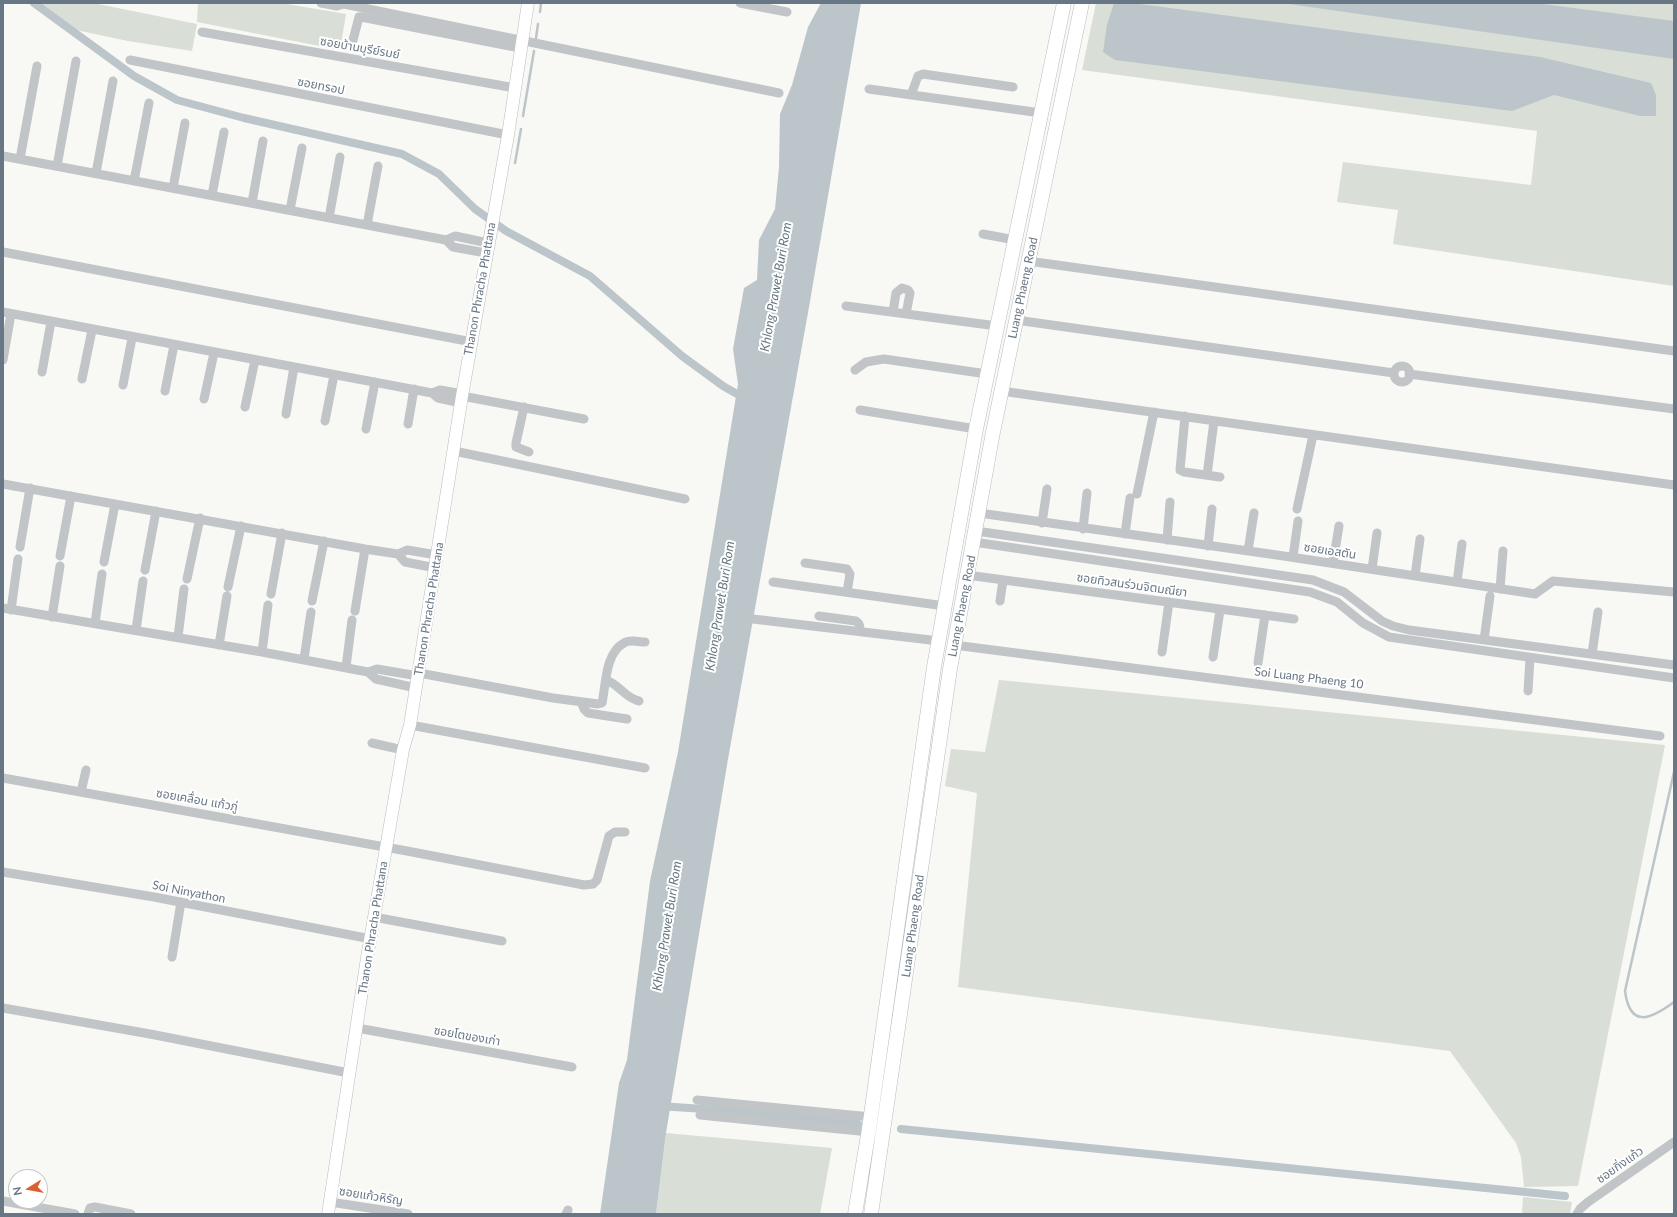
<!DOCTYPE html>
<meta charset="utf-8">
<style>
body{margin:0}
#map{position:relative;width:1677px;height:1217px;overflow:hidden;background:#f8f8f5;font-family:Lato,sans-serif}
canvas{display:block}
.frame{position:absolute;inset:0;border:4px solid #687785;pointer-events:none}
.north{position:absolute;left:8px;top:1169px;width:40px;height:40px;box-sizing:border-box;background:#fff;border:1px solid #c3c9ce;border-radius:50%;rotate:259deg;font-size:11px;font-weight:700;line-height:16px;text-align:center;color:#687785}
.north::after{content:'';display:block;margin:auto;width:14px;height:18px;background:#db5f32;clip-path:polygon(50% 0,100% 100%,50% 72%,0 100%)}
</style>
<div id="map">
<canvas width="1677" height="1217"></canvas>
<div class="frame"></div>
<div class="north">N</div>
</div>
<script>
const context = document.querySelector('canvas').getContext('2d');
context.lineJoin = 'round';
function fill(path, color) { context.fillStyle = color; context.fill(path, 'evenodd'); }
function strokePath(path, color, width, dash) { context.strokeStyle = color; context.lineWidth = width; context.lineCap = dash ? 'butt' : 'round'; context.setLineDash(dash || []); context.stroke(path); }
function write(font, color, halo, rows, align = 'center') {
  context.font = font + ' Lato,"Noto Sans Thai",sans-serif'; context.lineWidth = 4; context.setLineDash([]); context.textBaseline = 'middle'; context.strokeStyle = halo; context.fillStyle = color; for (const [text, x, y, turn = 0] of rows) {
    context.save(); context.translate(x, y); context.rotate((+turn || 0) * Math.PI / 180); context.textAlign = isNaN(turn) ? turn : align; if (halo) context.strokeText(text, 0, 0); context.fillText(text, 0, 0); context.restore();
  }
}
const green = new Path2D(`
 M 40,3 L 93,3 L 197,24 L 192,51 L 128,41 L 76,30 Z
 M 198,3 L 281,3 L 346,14 L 340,50 L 197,22 Z
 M 1096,3 L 1674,3 L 1674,286 L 1393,244 L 1398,210 L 1337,202 L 1343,162 L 1531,185 L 1537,131 L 1082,70 Z
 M 999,680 L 1665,745 L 1578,1186 L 1524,1187 L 1521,1157 L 1516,1143 L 1450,1051 L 958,987 L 977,793 L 945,786 L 951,749 L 985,752 Z
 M 666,1133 L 832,1148 L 820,1214 L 656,1214 Z
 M 1523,1197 L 1572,1202 L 1570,1214 L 1522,1214 Z`);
const water = new Path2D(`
 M 821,3 L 861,3 L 809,307 L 728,759 L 666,1133 L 656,1214 L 600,1214 L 619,1083 L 627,1060 L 650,881 L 678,752 L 738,384 L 733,349 L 744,288 L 757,280 L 759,240 L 775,209 L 779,167 L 780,114 L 792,85 L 808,27 Z
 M 1114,3 L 1132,3 L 1540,57 L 1651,83 L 1656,95 L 1656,116 L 1640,116 L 1554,95 L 1512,111 L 1115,60 L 1103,52 L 1107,25 Z
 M 1282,3 L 1535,3 L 1674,21 L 1674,59 Z`);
const stream = new Path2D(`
 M 540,12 L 541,3
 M 536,38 L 538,24
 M 523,116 L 534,51
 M 515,163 L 521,129
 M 1674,772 L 1625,991 C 1630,1029 1651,1019 1674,1002`);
const canal = new Path2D(`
 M 34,3 L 134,76 L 177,100 L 244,118 L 402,154 L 439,174 L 475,209 L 506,231 L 590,276 L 682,356 L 723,386 L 746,399
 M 659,1106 L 750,1112 L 858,1124
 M 901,1129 L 1565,1196`);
const street = new Path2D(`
 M 321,3 L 337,6 L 344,4 L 779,93
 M 740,3 L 787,12
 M 202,32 L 515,88
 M 352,44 L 359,17 L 361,17 L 520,48
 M 130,60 L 508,135
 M 869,89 L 1041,113
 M 911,95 L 918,76 L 923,74 L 1013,87
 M 3,156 L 446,240 L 455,236 L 488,243
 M 20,159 L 37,66
 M 57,166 L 76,61
 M 96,173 L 113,81
 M 134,181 L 149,103
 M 173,188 L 185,123
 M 212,195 L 224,132
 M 252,203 L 263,141
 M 290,210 L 302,148
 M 329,218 L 340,157
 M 367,225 L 378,166
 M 983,234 L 1015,240
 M 446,240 L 453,247 L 486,253
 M 3,252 L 472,342
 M 1028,261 L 1674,351
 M 846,306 L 997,326
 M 3,312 L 432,393 L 440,390 L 463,394
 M 893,312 L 896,293 L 902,288 L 908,290 L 910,293 L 906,314
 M 1016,320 L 1394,373
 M 3,360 L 11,314
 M1394 374a8 8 0 1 1 16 0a8 8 0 1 1-16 0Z
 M 855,370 L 866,362 L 884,359 L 987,374
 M 42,372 L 51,322
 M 1409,374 L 1674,409
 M 82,379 L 92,330
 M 123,385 L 132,338
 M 165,391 L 174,345
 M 1001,391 L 1674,485
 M 432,393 L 438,398 L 461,403
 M 462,396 L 584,419
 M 204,399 L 214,353
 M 245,407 L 255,360
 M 524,407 L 516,443 L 516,447 L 529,452
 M 860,410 L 976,429
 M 286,414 L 294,367
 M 1185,416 L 1180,470 L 1184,472 L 1220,477
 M 325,421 L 334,375
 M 408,424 L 414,389
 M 366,429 L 375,382
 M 454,451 L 685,499
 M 1207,475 L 1214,421
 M 3,484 L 365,549 L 398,554 L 407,550 L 437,555
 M 1137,494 L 1154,412
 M 1297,509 L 1313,435
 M 979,513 L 1277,555 L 1535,594 L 1553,581 L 1674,592
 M 1042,523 L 1047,489
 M 1083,529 L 1087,493
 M 976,531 L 1313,580 L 1344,592 L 1382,621 L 1393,626 L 1409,630 L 1674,665
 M 1125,534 L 1130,498
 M 1167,540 L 1170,502
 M 974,542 L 1310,592 L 1337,602 L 1363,623 L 1389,637 L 1674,678
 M 1208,546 L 1212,509
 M 20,547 L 30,488
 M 1248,551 L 1254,513
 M 398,554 L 405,562 L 436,568
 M 60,556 L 71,496
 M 1293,557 L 1298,521
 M 104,562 L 115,504
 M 805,563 L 847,569 L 850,574 L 847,592
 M 1333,563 L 1339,526
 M 1372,569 L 1377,533
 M 145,570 L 156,511
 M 967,575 L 1294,619
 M 1415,576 L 1420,539
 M 187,579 L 200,518
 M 773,582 L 945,606
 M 1457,582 L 1462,544
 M 228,587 L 241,526
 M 1500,589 L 1503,551
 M 271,594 L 282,533
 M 312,601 L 324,541
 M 1000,601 L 1003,580
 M 3,608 L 262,652 L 368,672 L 376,679 L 416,688
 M 11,610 L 18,559
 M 355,611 L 365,549
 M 819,616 L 856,621 L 859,624 L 861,632
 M 52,617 L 60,566
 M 753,619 L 939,641
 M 95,623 L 102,574
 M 136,630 L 143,581
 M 178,637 L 184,589
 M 1484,640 L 1490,596
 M 219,645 L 227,596
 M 954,645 L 1660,736
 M 262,652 L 268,605
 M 1162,652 L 1169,602
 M 1592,654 L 1598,612
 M 1213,657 L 1220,610
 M 304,659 L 311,612
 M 1258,663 L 1265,615
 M 346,667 L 352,620
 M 368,672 L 377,669 L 418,676
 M 419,673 L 553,698 L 598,704 L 602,703 C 606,685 605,653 624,643 C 630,639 638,642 645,642
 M 606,680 C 620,685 625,698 639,701
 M 1528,691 L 1530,658
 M 581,702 L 584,709 L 588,713 L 627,719
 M 410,725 L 645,768
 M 372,743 L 403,750
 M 3,778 L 407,851 L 584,885 L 593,884 L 597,880 L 609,836 L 615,832 L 625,832
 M 81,792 L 86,770
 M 3,872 L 154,897 L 371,939
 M 374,917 L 502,941
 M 172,957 L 181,902
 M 3,1008 L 150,1034 L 349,1073
 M 357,1028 L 572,1067
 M 697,1100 L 871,1117
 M 700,1115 L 869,1132
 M 3,1201 L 75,1214
 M 330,1202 L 408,1214
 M 88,1214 L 90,1208 L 95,1207 L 131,1214
 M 566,1214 L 568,1210
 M 1577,1214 L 1580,1209 L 1588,1202 L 1674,1142`);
const secondary = new Path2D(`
 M 328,1214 L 367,958 L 403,750 L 410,725 L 462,396 L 508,135 L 528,3`);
const primary = new Path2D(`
 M 855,1214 L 869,1129 L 934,667 L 976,429 L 1064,3
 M 871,1214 L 950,669 L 993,432 L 1082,3`);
const streetNames = [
 ["ซอยบ้านบุรีย์รมย์",360,48,10],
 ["ซอยทรอป",321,86,11],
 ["Luang Phaeng Road",1023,288,-78],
 ["Thanon Phracha Phattana",480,289,-80],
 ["ซอยเอสตัน",1330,551,9],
 ["ซอยทิวสนร่วมจิตมณียา",1132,585,8],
 ["Luang Phaeng Road",962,606,-79],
 ["Thanon Phracha Phattana",429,609,-81],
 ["Soi Luang Phaeng 10",1309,678,7],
 ["ซอยเคลื่อน แก้วภู่",197,800,10],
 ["Soi Ninyathon",189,892,11],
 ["Luang Phaeng Road",913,926,-82],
 ["Thanon Phracha Phattana",373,928,-81],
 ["ซอยโตของเก่า",467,1036,10],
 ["ซอยกิ่งแก้ว",1620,1165,-35],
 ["ซอยแก้วหิรัญ",371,1196,9]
];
const waterNames = [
 ["Khlong Prawet Buri Rom",776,287,-80],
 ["Khlong Prawet Buri Rom",720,606,-81],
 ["Khlong Prawet Buri Rom",667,926,-81]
];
fill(green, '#d9ded6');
fill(water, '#bcc5ca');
strokePath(stream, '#bcc5ca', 2.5);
strokePath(canal, '#bcc5ca', 8);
strokePath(secondary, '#b6babf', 13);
strokePath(primary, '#b6babe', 15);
strokePath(street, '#c1c5c8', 9);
strokePath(secondary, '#fff', 12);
strokePath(primary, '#fff', 14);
write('12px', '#687785', '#fff', streetNames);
write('italic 13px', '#647780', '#fff', waterNames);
</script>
